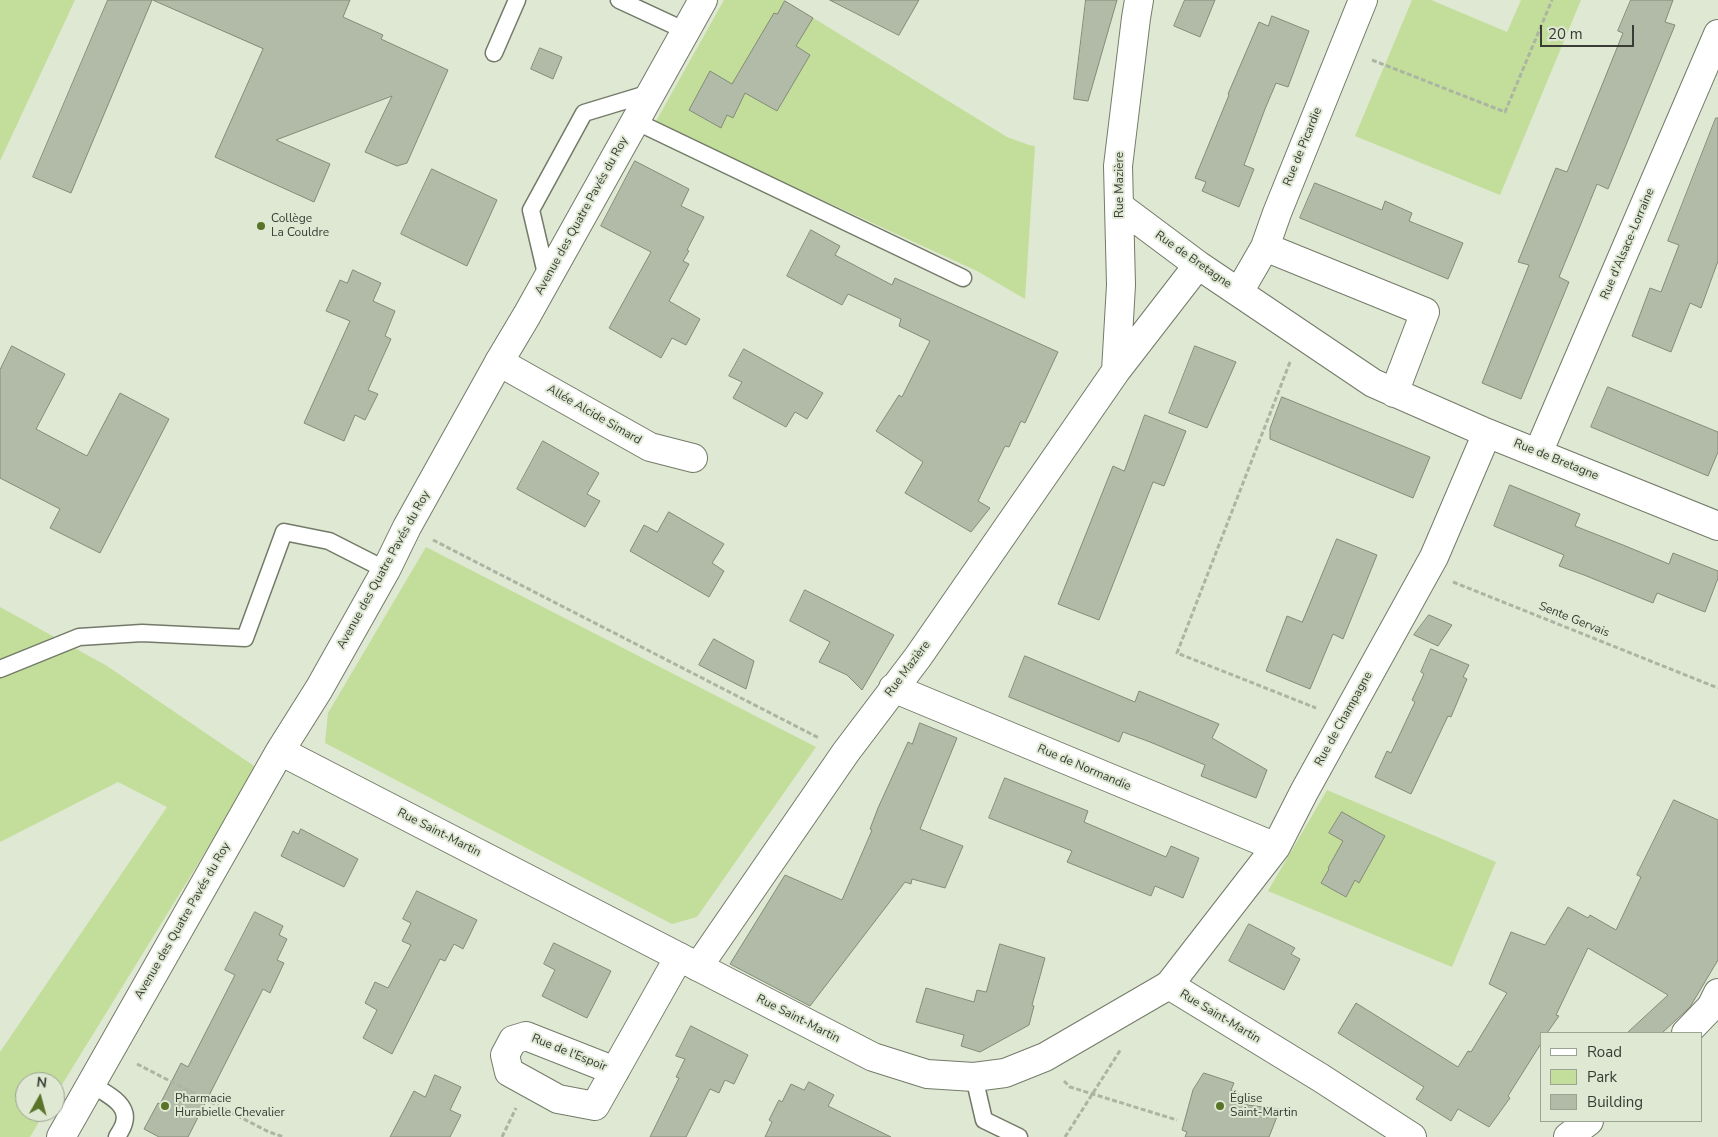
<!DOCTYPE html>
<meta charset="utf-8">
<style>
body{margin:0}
#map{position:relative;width:1718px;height:1137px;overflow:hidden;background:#dfe8d3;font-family:"Nunito Sans",sans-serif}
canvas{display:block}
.legend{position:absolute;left:1540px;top:1032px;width:162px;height:90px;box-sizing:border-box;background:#dfe8d3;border:1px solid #9ca393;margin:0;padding:6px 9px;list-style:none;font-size:15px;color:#383c34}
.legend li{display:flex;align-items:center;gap:10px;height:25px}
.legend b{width:25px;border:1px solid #9ca393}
.north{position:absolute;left:15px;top:1072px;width:50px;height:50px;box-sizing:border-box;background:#dfe8d3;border:1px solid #9ca393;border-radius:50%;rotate:7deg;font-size:14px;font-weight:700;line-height:20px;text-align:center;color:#383c34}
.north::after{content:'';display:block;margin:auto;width:18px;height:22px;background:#597428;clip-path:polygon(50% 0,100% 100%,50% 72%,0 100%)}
.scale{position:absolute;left:1540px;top:25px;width:94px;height:22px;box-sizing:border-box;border:2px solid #383c34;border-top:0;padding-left:6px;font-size:15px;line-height:18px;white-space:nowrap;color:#383c34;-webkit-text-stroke:4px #dfe8d3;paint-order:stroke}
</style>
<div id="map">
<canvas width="1718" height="1137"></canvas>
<ul class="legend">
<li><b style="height:6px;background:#fff"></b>Road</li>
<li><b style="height:14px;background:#c2de9a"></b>Park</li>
<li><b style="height:14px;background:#b2bba7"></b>Building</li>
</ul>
<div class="north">N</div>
<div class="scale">20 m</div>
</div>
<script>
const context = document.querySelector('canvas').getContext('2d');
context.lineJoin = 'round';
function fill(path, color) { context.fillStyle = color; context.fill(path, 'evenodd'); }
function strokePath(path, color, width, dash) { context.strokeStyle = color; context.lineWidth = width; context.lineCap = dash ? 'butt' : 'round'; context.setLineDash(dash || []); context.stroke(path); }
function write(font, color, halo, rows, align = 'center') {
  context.font = font + ' "Nunito Sans",sans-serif'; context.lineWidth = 4; context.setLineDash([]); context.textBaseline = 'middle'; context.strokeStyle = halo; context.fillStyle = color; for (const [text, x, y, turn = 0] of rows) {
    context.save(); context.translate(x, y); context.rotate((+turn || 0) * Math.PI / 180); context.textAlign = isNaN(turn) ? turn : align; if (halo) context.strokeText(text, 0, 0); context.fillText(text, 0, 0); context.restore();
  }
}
const green = new Path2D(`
 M 0,0 L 75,0 L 0,161 Z
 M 724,0 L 784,0 L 1007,137 L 1029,145 L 1035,146 L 1025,299 L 977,271 L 655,123 Z
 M 1412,0 L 1431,0 L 1507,32 L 1521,0 L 1581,0 L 1500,195 L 1355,136 Z
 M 426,547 L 816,747 L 697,917 L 672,924 L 325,743 L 328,713 Z
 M 0,607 L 107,666 L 257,768 L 55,1096 L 55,1082 L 25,1082 L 25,1112 L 45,1112 L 30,1137 L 0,1137 L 0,1052 L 167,807 L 118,782 L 0,842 Z
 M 1327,790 L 1496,862 L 1452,967 L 1268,891 Z`);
const building = new Path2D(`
 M 108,0 L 152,0 L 71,193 L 33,177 Z
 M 153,0 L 350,0 L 343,17 L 383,35 L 381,39 L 448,70 L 407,163 L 397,166 L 365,152 L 392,96 L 276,140 L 330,164 L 314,202 L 215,157 L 263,49 Z
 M 830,0 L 919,0 L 899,35 Z
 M 1086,0 L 1117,0 L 1088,101 L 1074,99 Z
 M 1185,0 L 1215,0 L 1200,37 L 1174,26 Z
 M 1631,0 L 1673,0 L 1665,22 L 1675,25 L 1608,189 L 1597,184 L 1578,231 L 1559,277 L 1569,282 L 1521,399 L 1482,383 L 1529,265 L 1518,262 L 1556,168 L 1567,172 L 1623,33 L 1618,31 Z
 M 785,1 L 813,18 L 796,46 L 810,55 L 777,111 L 745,93 L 733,118 L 727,115 L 721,128 L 689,110 L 710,71 L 732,84 L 774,13 L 777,14 Z
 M 1272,16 L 1309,31 L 1288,87 L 1276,83 L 1265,109 L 1244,165 L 1254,169 L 1239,207 L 1202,191 L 1206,182 L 1195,178 L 1229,95 L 1228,94 L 1259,22 L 1268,26 Z
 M 540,48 L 562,57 L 553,79 L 531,69 Z
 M 1716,118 L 1718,118 L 1718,261 L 1701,308 L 1690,303 L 1671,352 L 1632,336 L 1650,288 L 1661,292 L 1679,245 L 1668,241 Z
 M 635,161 L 689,189 L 681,206 L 704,217 L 687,250 L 689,251 L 683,261 L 689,264 L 669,301 L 700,319 L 686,345 L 672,338 L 661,358 L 609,328 L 651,252 L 601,226 Z
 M 432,169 L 497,200 L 467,266 L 401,234 Z
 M 1315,183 L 1382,210 L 1385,201 L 1412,213 L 1409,221 L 1463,243 L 1448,279 L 1300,218 Z
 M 811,230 L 840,246 L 835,255 L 892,285 L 895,278 L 1058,352 L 1025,423 L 1021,421 L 1009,447 L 1005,446 L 978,501 L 990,508 L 971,532 L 905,493 L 923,462 L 876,431 L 899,395 L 902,397 L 930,341 L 899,326 L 901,319 L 848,294 L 842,305 L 787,276 Z
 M 353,270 L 381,283 L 373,301 L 395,311 L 385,336 L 391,339 L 368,390 L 378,394 L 365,420 L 355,415 L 344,441 L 304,423 L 350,321 L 326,311 L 340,280 L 347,283 Z
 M 12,346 L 65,374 L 36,429 L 87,456 L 120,393 L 169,419 L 100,553 L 50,528 L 60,509 L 0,478 L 0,370 Z
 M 1195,346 L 1236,362 L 1207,428 L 1169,413 Z
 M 744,349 L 823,393 L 807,419 L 795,412 L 786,427 L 733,398 L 742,382 L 729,376 Z
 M 1608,387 L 1718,432 L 1718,452 L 1708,476 L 1591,427 Z
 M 1282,397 L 1430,457 L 1413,498 L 1270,439 L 1270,429 Z
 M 1145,415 L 1186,431 L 1164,486 L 1153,482 L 1099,620 L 1058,604 L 1113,466 L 1124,471 Z
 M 543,441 L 599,473 L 587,494 L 600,501 L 585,527 L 517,489 Z
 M 1510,485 L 1580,514 L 1575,526 L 1623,545 L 1669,564 L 1673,553 L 1718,571 L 1718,578 L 1705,612 L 1657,593 L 1653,603 L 1584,575 L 1559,566 L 1564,555 L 1494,526 Z
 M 669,512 L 724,544 L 712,563 L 724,571 L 709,597 L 630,551 L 644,525 L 657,532 Z
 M 1337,539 L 1377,555 L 1343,639 L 1333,634 L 1310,689 L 1266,671 L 1287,616 L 1302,622 Z
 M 805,590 L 894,635 L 862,690 L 847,675 L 819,662 L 830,642 L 790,621 Z
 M 1429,615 L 1452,625 L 1438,646 L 1414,635 Z
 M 714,639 L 754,661 L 746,689 L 699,665 Z
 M 1431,649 L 1469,665 L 1463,677 L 1467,679 L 1451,717 L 1448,716 L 1411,794 L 1375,777 L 1387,751 L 1391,753 L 1415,702 L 1412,700 L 1424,674 L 1421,672 Z
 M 1025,656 L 1135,702 L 1139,691 L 1219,724 L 1212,738 L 1267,770 L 1256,798 L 1201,776 L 1205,765 L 1150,742 L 1123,732 L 1119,742 L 1009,697 Z
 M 920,723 L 957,738 L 920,829 L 963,846 L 945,888 L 912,879 L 911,884 L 905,882 L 810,1006 L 730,964 L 785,875 L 842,900 L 872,830 L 870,829 L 878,808 L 908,742 L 912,744 Z
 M 1005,778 L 1088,811 L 1084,822 L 1166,857 L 1171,846 L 1199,858 L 1183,898 L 1155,886 L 1151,896 L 1067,862 L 1072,851 L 989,818 Z
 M 1674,800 L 1718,820 L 1718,960 L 1690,1007 L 1662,1033 L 1627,1033 L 1668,995 L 1588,948 L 1556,1015 L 1559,1016 L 1547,1033 L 1542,1033 L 1542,1042 L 1508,1096 L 1510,1098 L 1489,1127 L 1458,1109 L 1451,1121 L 1416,1099 L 1424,1087 L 1338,1033 L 1356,1003 L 1458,1067 L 1468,1051 L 1471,1052 L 1507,993 L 1489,984 L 1511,932 L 1545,945 L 1568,907 L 1588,918 L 1590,915 L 1616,930 L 1641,877 L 1637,875 Z
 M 1342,812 L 1385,836 L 1359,883 L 1355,880 L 1346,897 L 1321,883 L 1329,869 L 1328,868 L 1343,841 L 1329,833 Z
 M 301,829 L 358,859 L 344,887 L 281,856 L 293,831 L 298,834 Z
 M 417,891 L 477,920 L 463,949 L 454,944 L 445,961 L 440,959 L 392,1054 L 363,1038 L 377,1010 L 365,1003 L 375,982 L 388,988 L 411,945 L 402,941 L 411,923 L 403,919 Z
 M 255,912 L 283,926 L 279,935 L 287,939 L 277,960 L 284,963 L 270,993 L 263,989 L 188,1137 L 159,1137 L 144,1129 L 158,1103 L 160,1104 L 181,1063 L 188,1067 L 235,975 L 225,970 Z
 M 1249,924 L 1295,948 L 1291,954 L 1300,959 L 1284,990 L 1229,961 Z
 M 554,943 L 611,971 L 587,1018 L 542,996 L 555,970 L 544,964 Z
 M 1000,944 L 1045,958 L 1032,1005 L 1034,1006 L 1029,1025 L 980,1052 L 961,1046 L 964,1035 L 916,1022 L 926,988 L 974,1002 L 977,990 L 986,992 Z
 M 691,1026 L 748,1055 L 734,1084 L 725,1080 L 719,1093 L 710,1089 L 686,1137 L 650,1137 L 679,1078 L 676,1077 L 685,1059 L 676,1056 Z
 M 1204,1073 L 1234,1083 L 1231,1090 L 1238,1092 L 1237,1094 L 1249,1097 L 1247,1105 L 1280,1109 L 1269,1137 L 1185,1137 L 1187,1132 L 1182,1130 L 1193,1090 Z
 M 435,1075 L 461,1087 L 450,1110 L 461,1115 L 450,1137 L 390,1137 L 414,1091 L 425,1097 Z
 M 809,1082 L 834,1095 L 828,1106 L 891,1137 L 765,1137 L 772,1122 L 769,1120 L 779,1100 L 782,1102 L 791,1084 L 804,1090 Z`);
const path = new Path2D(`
 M 1372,60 L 1505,112 L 1552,0
 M 1290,362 L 1177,653 L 1316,708
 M 433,540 L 819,738
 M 1453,582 L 1718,688
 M 137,1064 L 269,1132 L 284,1137
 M 1064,1081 L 1070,1087 L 1177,1120
 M 502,1137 L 516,1108
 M 1065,1137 L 1121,1049`);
const lane = new Path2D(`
 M 619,0 L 686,31
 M 494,53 L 517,0
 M 635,121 L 963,278
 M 547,278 L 531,210 L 584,113 L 650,93
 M 0,669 L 79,637 L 142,633 L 245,638 L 284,532 L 329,541 L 386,570
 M 974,1077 L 984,1120 L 1019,1137
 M 91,1084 C 104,1093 130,1103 124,1123 C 123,1128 119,1133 117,1137`);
const street = new Path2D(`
 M 1119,206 L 1198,265 L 1373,383 L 1487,433 L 1718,526
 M 1265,247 L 1425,312 L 1394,393
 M 1239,292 L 1265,247 L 1277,213 L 1363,0
 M 499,362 L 650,447 L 693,458
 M 1116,371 L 1198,265
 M 1538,453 L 1718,34
 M 893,688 L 1276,847
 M 698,967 L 846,752 L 918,657 L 1116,371 L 1121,285 L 1118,166 L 1136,18 L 1139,0
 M 1169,985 L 1276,847 L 1304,792 L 1434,557 L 1487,433
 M 1686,1033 L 1711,1007 L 1718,993
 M 615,1071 L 526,1036 L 513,1040 L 505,1055 L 509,1072 L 558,1099 L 595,1106 L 679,957
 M 1568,1137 L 1589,1121`);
const secondary = new Path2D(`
 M 280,751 L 873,1057 L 927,1074 L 974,1077 L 1005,1073 L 1045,1057 L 1169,985 L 1321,1078 L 1412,1137
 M 61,1137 L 280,751 L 319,689 L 386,570 L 407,527 L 499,362 L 527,315 L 703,0`);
const markers = [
 [261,226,5,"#597428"],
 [165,1106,5,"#597428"],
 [1220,1106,5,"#597428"]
];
const streetNames = [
 ["Rue de Picardie",1303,147,-68],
 ["Rue Mazière",1120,185,-90],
 ["Avenue des Quatre Pavés du Roy",582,216,-61],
 ["Rue d'Alsace-Lorraine",1628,244,-67],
 ["Rue de Bretagne",1193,260,35],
 ["Allée Alcide Simard",594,415,30],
 ["Rue de Bretagne",1556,460,22],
 ["Avenue des Quatre Pavés du Roy",384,570,-61],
 ["Sente Gervais",1574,620,22],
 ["Rue Mazière",908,669,-53],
 ["Rue de Champagne",1344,719,-61],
 ["Rue de Normandie",1084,768,23],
 ["Rue Saint-Martin",439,833,27],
 ["Avenue des Quatre Pavés du Roy",183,921,-60],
 ["Rue Saint-Martin",1220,1017,31],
 ["Rue Saint-Martin",798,1019,27],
 ["Rue de l'Espoir",569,1053,22]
];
const poiNames = [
 ["Collège",271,219],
 ["La Couldre",271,233],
 ["Pharmacie",175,1099],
 ["Hurabielle Chevalier",175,1113],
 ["Église",1230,1099],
 ["Saint-Martin",1230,1113]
];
fill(green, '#c2de9a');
fill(building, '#b2bba7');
strokePath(building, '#838c78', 1);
strokePath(lane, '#737b68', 19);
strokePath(street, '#737b68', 30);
strokePath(secondary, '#737b68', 30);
strokePath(path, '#acb4a3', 3, [5, 2.5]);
strokePath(lane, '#fff', 16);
strokePath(street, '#fff', 28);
strokePath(secondary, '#fff', 28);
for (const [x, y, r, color] of markers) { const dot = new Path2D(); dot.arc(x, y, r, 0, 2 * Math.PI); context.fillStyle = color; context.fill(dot); strokePath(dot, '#dfe8d3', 2); }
write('12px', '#383c34', '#dfe8d3', streetNames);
write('12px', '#383c34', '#dfe8d3', poiNames, 'left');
</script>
